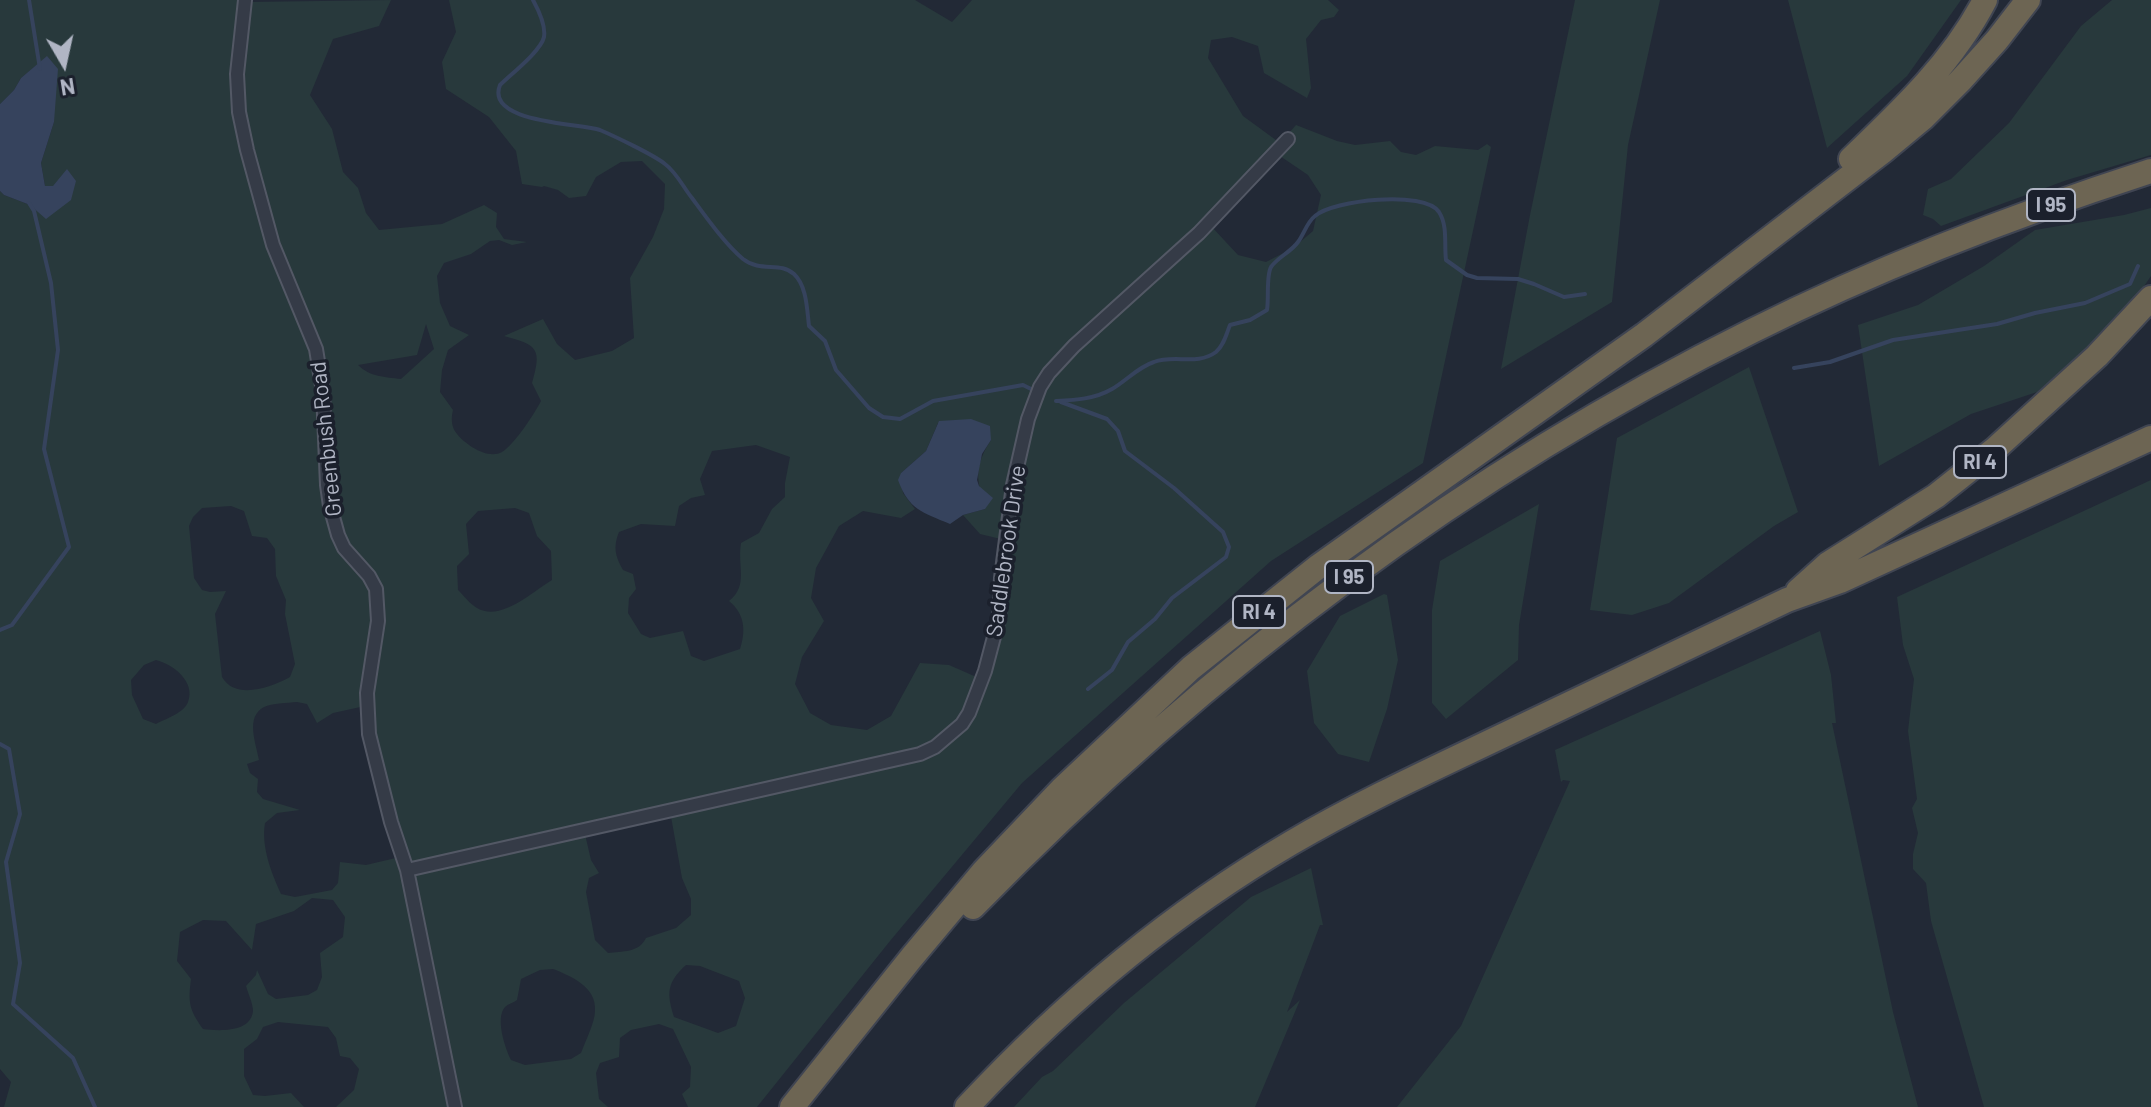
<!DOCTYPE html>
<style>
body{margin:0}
#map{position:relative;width:2151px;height:1107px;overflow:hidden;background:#222936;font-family:Barlow,sans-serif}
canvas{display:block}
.north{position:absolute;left:24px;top:24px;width:80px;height:80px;-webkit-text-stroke:6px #1b202c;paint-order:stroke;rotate:171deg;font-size:22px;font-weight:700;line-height:32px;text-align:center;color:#b0b5c4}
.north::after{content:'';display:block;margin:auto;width:28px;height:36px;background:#b0b5c4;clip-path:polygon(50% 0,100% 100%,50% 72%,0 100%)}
</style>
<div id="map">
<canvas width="2151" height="1107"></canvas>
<div class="north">N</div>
</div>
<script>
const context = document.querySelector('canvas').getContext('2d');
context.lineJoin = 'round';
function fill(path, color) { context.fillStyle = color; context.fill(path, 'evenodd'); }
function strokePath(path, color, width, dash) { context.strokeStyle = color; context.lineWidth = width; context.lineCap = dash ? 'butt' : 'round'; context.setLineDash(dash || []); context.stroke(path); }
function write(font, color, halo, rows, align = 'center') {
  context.font = font + ' Barlow,sans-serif'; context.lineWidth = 7; context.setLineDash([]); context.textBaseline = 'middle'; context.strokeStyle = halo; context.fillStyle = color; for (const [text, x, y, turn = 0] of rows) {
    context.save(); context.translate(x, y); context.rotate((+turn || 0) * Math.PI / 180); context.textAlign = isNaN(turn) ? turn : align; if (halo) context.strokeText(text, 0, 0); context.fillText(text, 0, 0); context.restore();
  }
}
const green = new Path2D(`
 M 0,0 L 248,0 L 249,2 L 391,0 L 379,26 L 333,39 L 310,95 L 332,129 L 343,172 L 358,188 L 366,213 L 379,230 L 442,224 L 484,205 L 497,213 L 496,227 L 504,239 L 527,242 L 512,245 L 499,240 L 490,241 L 471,254 L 444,263 L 437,276 L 440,303 L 450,326 L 469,335 L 448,350 L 442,370 L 440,392 L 453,410 C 451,418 451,427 457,434 C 466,445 488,460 502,452 C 514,445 535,413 541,401 L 532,383 C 542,349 538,345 504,336 L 543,319 L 557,344 L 575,360 L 612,351 L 634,338 L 630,278 L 653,237 L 664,209 L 665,184 L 642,161 L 621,162 L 596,177 L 586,196 L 569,198 L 558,190 L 544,186 L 542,187 L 522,184 L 516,151 L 489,117 L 446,89 L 442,62 L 456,32 L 449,0 L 915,0 L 952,22 L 972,0 L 1328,0 L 1339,10 L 1334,17 L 1321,20 L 1306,39 L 1311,88 L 1307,98 L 1264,73 L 1258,46 L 1232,37 L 1211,40 L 1208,58 L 1243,116 L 1280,143 L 1296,125 L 1337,141 L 1355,145 L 1390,141 L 1401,152 L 1416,155 L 1435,146 L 1478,150 L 1487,144 L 1491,147 L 1423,463 L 1271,561 L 1022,783 L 890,941 L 757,1107 L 688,1107 L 682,1094 L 690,1087 L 691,1067 L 673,1029 L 659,1024 L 631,1030 L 620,1038 L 619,1057 L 600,1063 L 596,1073 L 599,1099 L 608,1107 L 336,1107 L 354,1090 L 359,1069 L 350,1058 L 340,1056 L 336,1038 L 328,1027 L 278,1022 L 263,1027 L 257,1039 L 244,1049 L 244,1076 L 253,1095 L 265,1096 L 291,1093 L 304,1107 L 4,1107 L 11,1082 L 0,1069 L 0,191 L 4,195 L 30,205 L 53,186 L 45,186 L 41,163 L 54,122 L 47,57 L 21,78 L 14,90 L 0,104 ZM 1277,154 L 1308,175 L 1321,195 L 1313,231 L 1293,248 L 1266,262 L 1238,255 L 1211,226 ZM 426,324 L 434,349 L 401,379 C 385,377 370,377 358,365 L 417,355 ZM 938,423 L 991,440 C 973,468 977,479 985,509 L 963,515 L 980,534 L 1005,540 L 986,669 L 981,679 L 949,665 L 920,663 L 891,716 L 867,730 L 831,725 L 810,713 L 795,684 L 802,657 L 824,621 L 811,598 L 816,568 L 839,526 L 863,511 L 901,518 L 915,509 L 903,493 L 901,473 L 926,451 ZM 756,445 L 790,457 L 785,483 L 785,497 L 772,509 L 759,533 L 741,543 C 737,567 749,585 729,601 C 745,614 746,631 740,649 L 704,661 L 691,656 L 683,631 L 650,638 L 641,634 L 628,613 L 629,598 L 636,589 L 633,574 L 623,570 C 615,556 613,547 619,532 L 641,524 L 675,526 L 679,506 L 691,498 L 705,495 L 700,479 L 712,451 ZM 231,506 L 244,511 L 252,536 L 267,538 L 275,549 L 276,576 L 286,600 L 285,614 L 295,664 L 290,677 C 270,688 235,700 222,677 L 215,614 L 226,591 L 210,592 L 202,590 L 194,578 L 189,526 L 193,517 L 202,508 ZM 515,508 L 529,513 L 537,536 L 551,551 L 552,580 C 532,592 501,622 477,608 C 470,604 464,596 458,590 L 457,566 L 469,554 L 466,524 L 478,511 ZM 156,660 C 173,664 196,682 188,702 C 184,713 165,719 156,724 L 143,719 L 132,695 L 131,680 L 144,665 ZM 297,702 L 307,704 L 317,723 L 333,713 L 365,706 L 400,857 L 366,865 L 340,862 L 338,883 L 332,890 L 295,897 L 281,894 C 271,872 261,846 265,823 L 277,813 L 300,810 L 263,799 L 257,792 L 258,779 L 250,773 L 247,764 L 259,760 C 256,743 245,717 264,707 C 272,703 287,703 297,702 ZM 670,811 L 682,878 L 691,899 L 691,915 L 676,928 L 646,938 C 639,953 622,951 608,953 L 595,940 L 586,892 L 589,878 L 599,873 L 591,860 L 584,830 ZM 312,898 L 333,900 L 345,917 L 343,937 L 320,953 L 322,977 L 317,990 L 308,995 L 276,999 L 268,994 L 257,970 L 256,975 L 246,986 C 248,993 253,1004 253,1011 C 251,1033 218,1031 203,1029 C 189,1009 188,1003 191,979 L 177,961 L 180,932 L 203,920 L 226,921 L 252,950 L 256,924 L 294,911 ZM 686,965 L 700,966 L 739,981 L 745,998 L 736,1026 L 718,1033 L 674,1017 C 667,994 666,983 686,965 ZM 553,969 C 571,976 597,987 595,1011 C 595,1022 585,1042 581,1053 L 571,1059 L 525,1065 L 511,1060 C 505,1048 495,1018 505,1007 C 508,1004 513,1003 517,1000 L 521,979 L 540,970 Z
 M 1575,0 L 1660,0 L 1628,145 L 1612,302 L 1501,369 L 1530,215 Z
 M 1788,0 L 1961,0 L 1907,76 L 1827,148 Z
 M 2112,0 L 2151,0 L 2151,155 L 2067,180 L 1941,226 L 1933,219 L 1923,215 L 1928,189 L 1951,179 L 2009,123 L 2081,26 Z
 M 2151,208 L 2151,276 L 2138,295 L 2073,361 L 2037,392 L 1971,414 L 1879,466 L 1858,325 L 1918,305 L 1984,266 L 2035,230 L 2124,215 Z
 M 1749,367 L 1798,512 L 1774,526 L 1669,603 L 1632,615 L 1590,610 L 1617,438 Z
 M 2151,480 L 2151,1107 L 1984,1107 L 1931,921 L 1926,883 L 1913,869 L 1913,854 L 1918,833 L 1912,808 L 1917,799 L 1908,731 L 1914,679 L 1903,645 L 1897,597 Z
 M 1539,504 L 1519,625 L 1518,660 L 1446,719 L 1432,703 L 1432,610 L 1440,561 Z
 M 1384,594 L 1387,595 L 1398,660 L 1387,709 L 1369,762 L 1338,754 L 1314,723 L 1307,671 L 1340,616 Z
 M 1820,631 L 1831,675 L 1836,723 L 1832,723 L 1893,1012 L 1918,1107 L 1397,1107 L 1461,1026 L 1570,781 L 1563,780 L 1561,782 L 1555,750 Z
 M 1311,868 L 1323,925 L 1320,925 L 1287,1012 L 1300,1000 L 1255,1107 L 1014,1107 L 1042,1077 L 1053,1071 L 1124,1003 L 1251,897 Z`);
const water = new Path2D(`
 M 47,56 L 58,69 L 54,122 L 41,163 L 45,186 L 53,186 L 67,169 L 76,181 L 71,200 L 46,219 L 30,205 L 4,195 L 0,191 L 0,104 L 14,90 L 21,78 Z
 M 971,419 L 990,426 L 991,440 L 982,454 L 977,480 L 979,486 L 993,498 L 985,509 L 963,515 L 950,524 C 922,512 909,510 898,480 L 901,473 L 926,451 L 939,421 Z`);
const stream = new Path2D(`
 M 29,0 L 40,69
 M 533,0 C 539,11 546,25 544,37 C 541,51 510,75 500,85 C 485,123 578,123 600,130 C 614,136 654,155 665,164 C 677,173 683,187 692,198 C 706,217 725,244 743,259 C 761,273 780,261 794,274 C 807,286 807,310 809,326 L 825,341 L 836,370 L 869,408 L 883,417 L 900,419 L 933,401 L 1023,385 L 1031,389
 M 1794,368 L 1830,362 L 1893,340 L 1997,324 L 2035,313 L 2085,303 L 2130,284 L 2138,266
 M 1056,401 C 1075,400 1095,399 1112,389 C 1126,381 1138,367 1154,362 C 1174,354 1197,366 1216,352 C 1224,345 1226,335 1230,325 L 1250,320 L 1267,310 C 1269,298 1266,276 1271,267 C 1278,257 1291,252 1298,242 C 1304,234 1307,222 1315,216 C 1333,200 1424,190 1439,212 C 1448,226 1444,245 1446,260 L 1467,275 L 1477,278 L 1518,279 L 1534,284 L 1564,297 L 1585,294
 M 1061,402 L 1107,419 L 1118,431 L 1125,451 L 1174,488 L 1223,532 L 1229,547 L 1226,557 L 1172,598 L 1155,619 L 1128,642 L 1112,670 L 1088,689
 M 0,630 L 12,625 L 69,547 L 44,449 L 58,350 L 51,283 L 34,211 L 29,203
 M 0,744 L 9,749 L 20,814 L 6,862 L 20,963 L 13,1004 L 73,1058 L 95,1107`);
const street = new Path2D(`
 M 245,0 L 237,74 L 239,112 L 247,150 L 273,245 L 316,349 L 323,392 L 327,485 L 330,506 L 338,535 L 344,548 L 369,576 L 376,589 L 378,621 L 367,693 L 369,734 L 391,822 L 407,870 L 455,1107
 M 407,870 L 920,754 L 935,747 L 962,724 L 969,713 L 985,671 L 999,618 L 1001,578 L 1013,485 L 1028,419 L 1040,387 L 1049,373 L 1074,346 L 1199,233 L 1288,139`);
const highway = new Path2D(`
 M 1851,159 C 1901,111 1953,62 1985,0
 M 1798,591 L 1828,564 L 1936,496 L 1994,450 L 2097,356 L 2151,298
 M 973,907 C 1200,674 1460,476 1752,331 C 1880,267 2015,215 2151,171
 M 792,1107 L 912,957 L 984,871 L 1062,789 L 1191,668 L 1319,566 L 1644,335 L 1882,152 L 1923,118 L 1961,80 L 1997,40 L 2028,0
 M 967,1107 C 1062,1005 1170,914 1291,843 C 1359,803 1431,770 1502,736 C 1597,691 1692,646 1787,600 L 1840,581 L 2151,438`);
const shields = [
 [2051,205,48],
 [1980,462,52],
 [1349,577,48],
 [1259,612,52]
];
const shieldNames = [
 ["I 95",2051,205],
 ["RI 4",1980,462],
 ["I 95",1349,577],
 ["RI 4",1259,612]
];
const streetNames = [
 ["Greenbush Road",326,439,-96],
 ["Saddlebrook Drive",1006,551,-82]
];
fill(green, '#28393c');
fill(water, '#36435d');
strokePath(stream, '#36435d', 4);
strokePath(street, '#535865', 16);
strokePath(highway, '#404552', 28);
strokePath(street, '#353b47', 12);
strokePath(highway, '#6d6553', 24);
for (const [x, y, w] of shields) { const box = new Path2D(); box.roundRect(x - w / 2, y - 16, w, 32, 6); context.fillStyle = '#1b202c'; context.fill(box); strokePath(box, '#b0b5c4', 2); }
write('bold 20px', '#b0b5c4', null, shieldNames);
write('22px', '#b0b5c4', '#1b202c', streetNames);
</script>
